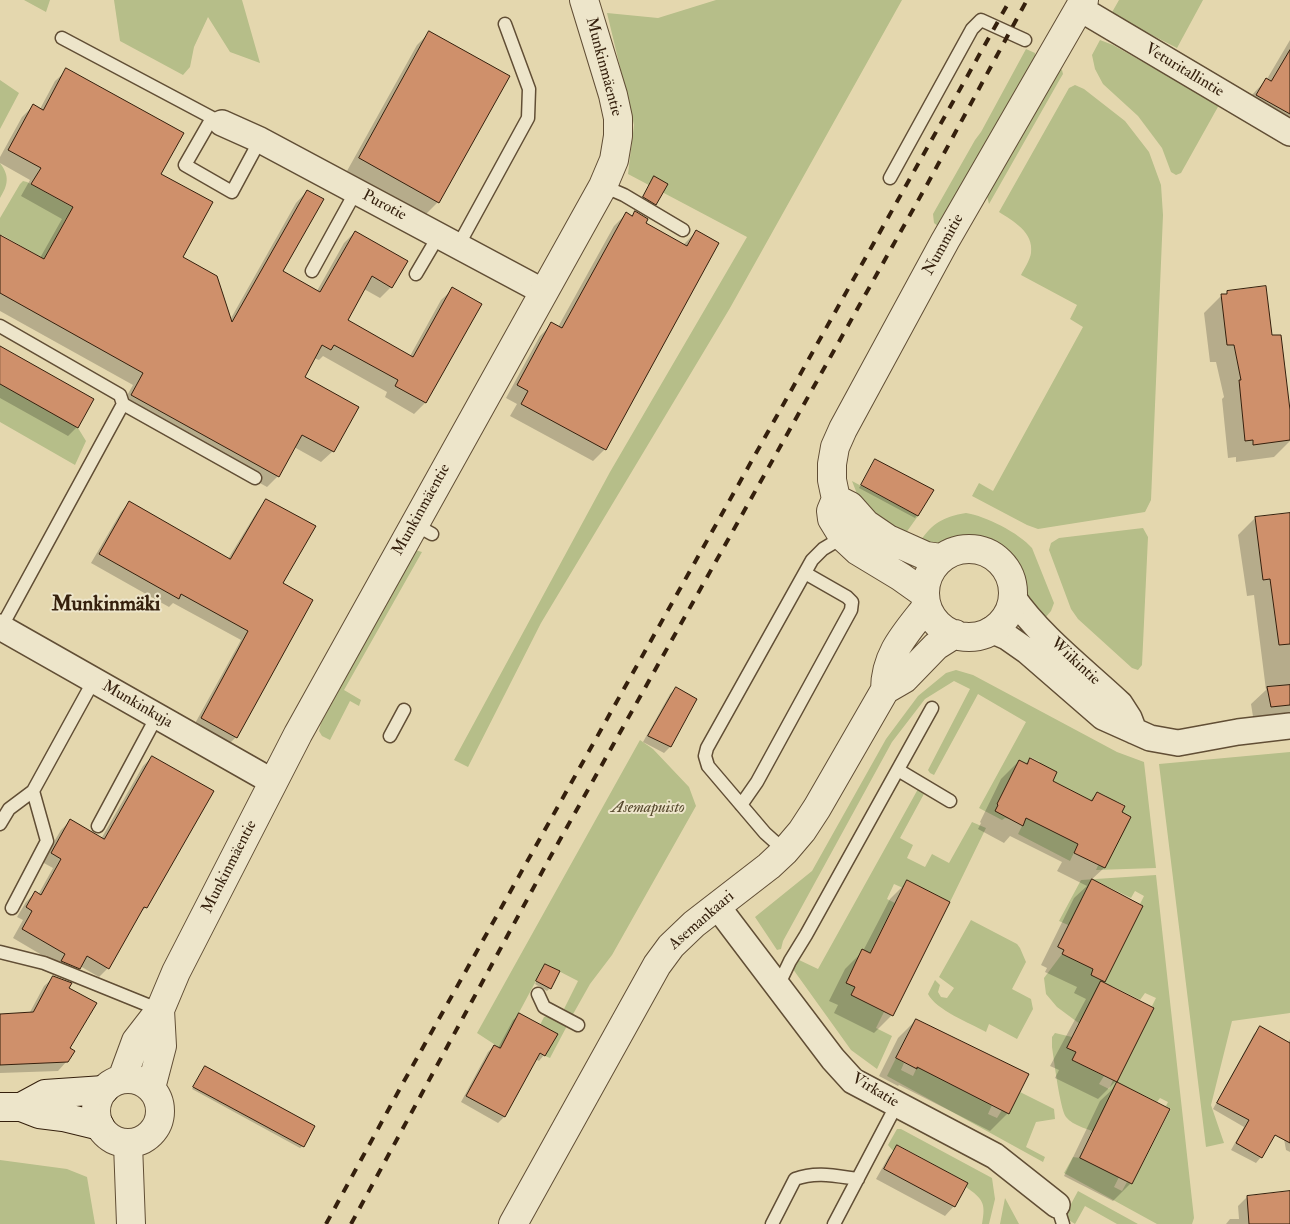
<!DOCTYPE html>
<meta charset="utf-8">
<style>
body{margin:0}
canvas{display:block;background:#e4d7ae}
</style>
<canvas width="1290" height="1224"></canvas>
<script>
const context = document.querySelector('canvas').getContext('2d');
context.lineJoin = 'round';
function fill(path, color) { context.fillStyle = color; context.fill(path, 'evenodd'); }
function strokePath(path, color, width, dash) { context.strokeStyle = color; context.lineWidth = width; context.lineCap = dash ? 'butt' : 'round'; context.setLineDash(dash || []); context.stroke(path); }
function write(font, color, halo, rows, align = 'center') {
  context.font = font + ' "IM FELL Double Pica",serif'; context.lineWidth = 4; context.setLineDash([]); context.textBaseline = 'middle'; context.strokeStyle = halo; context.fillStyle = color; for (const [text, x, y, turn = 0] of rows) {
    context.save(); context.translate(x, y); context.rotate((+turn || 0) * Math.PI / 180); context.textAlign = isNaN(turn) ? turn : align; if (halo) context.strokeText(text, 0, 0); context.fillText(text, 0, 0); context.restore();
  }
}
const green = new Path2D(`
 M 24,0 L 50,0 L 46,12 Z
 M 114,0 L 242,0 L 260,63 L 230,52 L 208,17 L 194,47 L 190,67 L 183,75 L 120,41 Z
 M 716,0 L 902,0 L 730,308 L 541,623 L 468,767 L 454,760 L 610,472 L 747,237 L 628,174 L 634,125 L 607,13 L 658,18 Z
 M 1119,0 L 1203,0 L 1177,48 L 1111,14 Z
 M 1100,40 L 1113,45 L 1219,105 L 1181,173 L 1176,175 L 1171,172 L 1162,148 L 1138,116 L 1103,84 L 1095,69 L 1092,55 Z
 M 1026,49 L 1035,53 L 1035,57 L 939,227 L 934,223 L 933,214 L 975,140 L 981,132 Z
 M 1058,67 L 1062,70 L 1063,74 L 1060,79 L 989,204 L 987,196 L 989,190 Z
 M 0,80 L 19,93 L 0,129 Z
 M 1075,85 L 1084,89 L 1125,121 L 1149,152 L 1161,185 L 1163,215 L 1151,500 L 1145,512 L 1038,529 L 1027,525 L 972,496 L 979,483 L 993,491 L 1083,327 L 1070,319 L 1077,305 L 1021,275 C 1024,269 1030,260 1031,253 C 1034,232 1013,221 999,212 L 1069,88 Z
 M 0,163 C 10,176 8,185 0,198 Z
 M 23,181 L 27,182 L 95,220 L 90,230 L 67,217 L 44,259 L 2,235 L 0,238 L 0,218 L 20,184 Z
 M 0,384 L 78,428 L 86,441 L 75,465 L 0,422 Z
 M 852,481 L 918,516 L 903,537 L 861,504 Z
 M 966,513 C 986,516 1019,533 1032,548 L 1054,603 L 1051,611 L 1045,618 L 1027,594 L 1021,570 L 1013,559 L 999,547 L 985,541 L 969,539 L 943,545 L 919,543 C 932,523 943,517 966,513 Z
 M 1143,528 L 1148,537 L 1142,665 L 1138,670 L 1132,668 L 1078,619 L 1071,609 L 1049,550 L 1051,543 L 1059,538 Z
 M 415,550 L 422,552 L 344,690 L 361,700 L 359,706 L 350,701 L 330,740 L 322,736 L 319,731 L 321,723 Z
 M 956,670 L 973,675 L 1117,752 L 1144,762 L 1156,868 L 1096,870 L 1125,805 L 1116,801 L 1112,809 L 1102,804 L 1106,796 L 1097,792 L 1092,801 L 1053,781 L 1057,772 L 1049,768 L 1036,770 L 1040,762 L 1030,757 L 1027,764 L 1019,760 L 997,804 L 1013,813 L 1010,819 L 1005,818 L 1002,820 L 979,808 L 1026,722 L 978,694 L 934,775 L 930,773 L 928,770 L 970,689 L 954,681 L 925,699 L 892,742 L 783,941 L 781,949 L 777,950 L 755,917 L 812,871 L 886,739 L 918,696 L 946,673 Z
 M 640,740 L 653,749 L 689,787 L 696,806 L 612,955 L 590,984 L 572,1016 L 564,1009 L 578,981 L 545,964 L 500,1048 L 477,1033 Z
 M 1290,752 L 1290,1013 L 1232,1021 L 1211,1105 L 1224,1143 L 1206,1147 L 1159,764 Z
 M 918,789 L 925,792 L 900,838 L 913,845 L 907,858 L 925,867 L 932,854 L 949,863 L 972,822 L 986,828 L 950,902 L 907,880 L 903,888 L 894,884 L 887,899 L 895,903 L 870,953 L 862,950 L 846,982 L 855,987 L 851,995 L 884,1012 L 876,1028 L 892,1036 L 877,1069 L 851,1050 L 790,965 L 797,959 L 818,969 Z
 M 1026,818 L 1078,844 L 1070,861 L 1018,834 Z
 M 1156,875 L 1194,1218 L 1192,1224 L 1157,1224 L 1064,1173 L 1073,1157 L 1080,1158 L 1084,1150 L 1119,1177 L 1114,1187 L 1122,1191 L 1127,1182 L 1132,1184 L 1171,1109 L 1166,1106 L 1168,1102 L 1160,1098 L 1157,1102 L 1129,1088 L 1123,1098 L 1102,1113 L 1096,1124 L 1101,1134 C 1091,1130 1073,1126 1066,1117 C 1060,1109 1054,1060 1052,1047 L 1052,1037 L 1055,1033 L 1072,1037 L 1067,1048 L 1076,1052 L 1072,1060 L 1104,1076 L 1099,1084 L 1109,1089 L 1113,1080 L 1117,1081 L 1154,1008 L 1152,1006 L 1156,998 L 1145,993 L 1140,1000 L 1112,986 L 1088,1030 L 1057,1007 L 1046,994 L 1044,978 L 1062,954 L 1093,969 L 1091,975 L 1103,981 L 1109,974 L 1143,906 L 1140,904 L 1144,896 L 1135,891 L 1131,898 L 1098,882 L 1086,889 L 1081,900 L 1088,903 L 1084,911 L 1077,908 L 1073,917 L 1075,928 L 1059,921 L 1081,880 Z
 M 971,920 L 1017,944 L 1020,948 L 1026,962 L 1012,989 L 1031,999 L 1033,1009 L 1017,1039 L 989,1024 L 986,1032 C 970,1023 936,1010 928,994 L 935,980 L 940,985 L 938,992 L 941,997 L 947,998 L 954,988 L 939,977 Z
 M 551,1015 L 568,1024 L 550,1058 L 545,1056 L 557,1034 L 540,1025 L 544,1017 Z
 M 896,1058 L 904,1063 L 901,1070 L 913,1076 L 917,1067 L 992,1105 L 988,1114 L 997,1118 L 1002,1110 L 1009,1113 L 1020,1092 L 1054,1109 L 1055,1119 L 1036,1122 L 1026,1147 L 1045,1157 L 1043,1162 L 887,1076 Z
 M 897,1129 L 901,1129 L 992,1178 L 995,1199 L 989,1224 L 982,1224 C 986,1203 983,1199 966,1187 L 968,1183 L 898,1145 L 894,1152 L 888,1145 Z
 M 0,1160 L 67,1169 L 87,1177 L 95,1224 L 0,1224 Z
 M 1078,1191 L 1138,1224 L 1117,1224 L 1085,1206 L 1075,1224 L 1064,1217 Z
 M 1005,1198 L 1019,1224 L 1000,1224 Z`);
const shadow = new Path2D(`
 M 429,33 L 438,202 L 426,214 L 347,171 L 417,45 Z
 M 1290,40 L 1290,122 L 1251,96 L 1267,79 Z
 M 67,70 L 160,174 L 181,258 L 230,320 L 296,203 L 307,191 L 282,271 L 317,291 L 344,243 L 355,232 L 391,287 L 380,298 L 364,289 L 346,321 L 410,356 L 441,300 L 453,289 L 425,403 L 414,414 L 385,397 L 387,392 L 323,356 L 319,360 L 314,358 L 303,378 L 333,451 L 321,462 L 294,447 L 278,476 L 267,487 L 121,406 L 133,385 L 0,311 L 0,238 L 40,258 L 62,219 L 21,196 L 30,180 L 0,163 L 0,157 L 22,117 L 33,106 L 40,109 L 55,81 Z
 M 654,178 L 655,204 L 653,207 L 641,199 Z
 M 635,213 L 644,224 L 683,245 L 696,232 L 605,449 L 593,461 L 510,416 L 517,404 L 506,398 L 540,336 L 552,324 L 558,327 L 614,226 L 626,214 L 631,217 Z
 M 1228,292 L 1271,337 L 1290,421 L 1290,441 L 1274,457 L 1236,462 L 1236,457 L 1228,458 L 1222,399 L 1224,397 L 1216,362 L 1210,362 L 1204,313 L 1222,295 L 1225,295 Z
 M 0,347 L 77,427 L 68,436 L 0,398 Z
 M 875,460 L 917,515 L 915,518 L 859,488 Z
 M 266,501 L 282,583 L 236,737 L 227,746 L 193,727 L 241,640 L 173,603 L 169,607 L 91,563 L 121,512 L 129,503 L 228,559 L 258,510 Z
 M 1290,515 L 1290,719 L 1254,723 L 1251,704 L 1266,690 L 1254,595 L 1247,596 L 1238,535 L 1255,518 Z
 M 676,688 L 695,699 L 670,747 L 664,753 L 643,742 L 670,694 Z
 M 152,757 L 146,907 L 138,915 L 108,968 L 99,977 L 80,966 L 70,977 L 57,964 L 13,938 L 23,920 L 17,917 L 26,902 L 35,893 L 38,895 L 53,868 L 42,862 L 61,830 L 70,821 L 101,839 L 143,766 Z
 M 1030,760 L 1051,781 L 1090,801 L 1097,793 L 1120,813 L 1129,817 L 1104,868 L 1091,880 L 1141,906 L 1103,983 L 1153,1008 L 1116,1081 L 1098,1099 L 1055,1078 L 1059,1070 L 1050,1066 L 1086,999 L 1074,993 L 1077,987 L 1045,972 L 1047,968 L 1041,965 L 1074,898 L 1087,886 L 1057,871 L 1062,862 L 1010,836 L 1004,843 L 978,829 L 981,823 L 980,822 L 1001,779 L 1019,761 L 1025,764 Z
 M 907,882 L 892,1015 L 874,1033 L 834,1013 L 838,1005 L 829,1001 L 845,969 L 863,951 L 890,899 Z
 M 545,965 L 550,988 L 547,991 L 535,984 Z
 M 54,977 L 67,988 L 67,1061 L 58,1071 L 0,1073 L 0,1015 L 29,1014 L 44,986 Z
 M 519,1015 L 544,1055 L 539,1061 L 535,1059 L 504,1117 L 498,1123 L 461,1102 L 488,1052 L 494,1046 L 498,1048 L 513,1020 Z
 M 916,1020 L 1008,1113 L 990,1131 L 899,1085 L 898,1086 L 879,1076 L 898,1038 Z
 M 1260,1028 L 1288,1043 L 1290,1039 L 1290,1152 L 1286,1150 L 1281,1122 L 1261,1157 L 1256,1163 L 1231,1150 L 1244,1127 L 1213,1109 L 1254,1034 Z
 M 205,1068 L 303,1146 L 300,1148 L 192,1089 Z
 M 1118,1084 L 1131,1183 L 1113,1201 L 1064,1176 L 1100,1101 Z
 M 898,1147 L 954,1206 L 945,1216 L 876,1179 L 889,1156 Z
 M 1290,1192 L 1290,1224 L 1226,1224 L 1230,1219 L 1239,1219 L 1238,1206 L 1247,1197 Z`);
const building = new Path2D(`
 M 429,31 L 510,76 L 439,203 L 359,158 Z
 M 1290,50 L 1290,114 L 1256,95 L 1266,78 L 1271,81 Z
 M 66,68 L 184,133 L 161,174 L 213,202 L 183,257 L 217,276 L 232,322 L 307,190 L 324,199 L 283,271 L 320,292 L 355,231 L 408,261 L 392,288 L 372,276 L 348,320 L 413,357 L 452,287 L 482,304 L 426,403 L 395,386 L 398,380 L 334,345 L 331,350 L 322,345 L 305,377 L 359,407 L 334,452 L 302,435 L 279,477 L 131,395 L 143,373 L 0,293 L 0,235 L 44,259 L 73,207 L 31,184 L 41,168 L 8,150 L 33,104 L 43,110 Z
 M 654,176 L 668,184 L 656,205 L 643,197 Z
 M 635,211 L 648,219 L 646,223 L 687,246 L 696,230 L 719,243 L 606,450 L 521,404 L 528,391 L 517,385 L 551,322 L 562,328 L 626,212 L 632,216 Z
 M 1266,286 L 1272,335 L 1281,335 L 1290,410 L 1290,440 L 1253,445 L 1253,440 L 1245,441 L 1239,380 L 1241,380 L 1234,345 L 1227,345 L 1221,294 L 1227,294 L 1227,291 Z
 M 0,346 L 94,399 L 78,428 L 0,384 Z
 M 875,459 L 934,490 L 918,516 L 861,485 Z
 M 266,499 L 316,526 L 283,583 L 313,600 L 237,738 L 201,718 L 248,631 L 181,594 L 179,599 L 99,554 L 129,501 L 230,559 Z
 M 1290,513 L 1290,644 L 1279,645 L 1270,579 L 1263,580 L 1255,517 Z
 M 1290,685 L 1290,705 L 1271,707 L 1267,687 Z
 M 676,687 L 697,699 L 671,747 L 648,736 Z
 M 152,756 L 214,791 L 147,908 L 144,907 L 109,969 L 87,956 L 80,969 L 61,961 L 65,954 L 22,929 L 32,911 L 26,907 L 35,891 L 41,895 L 61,859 L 51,853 L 70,819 L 104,839 Z
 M 1030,758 L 1057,772 L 1053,781 L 1092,801 L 1097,792 L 1125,806 L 1122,812 L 1131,817 L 1105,868 L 1074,853 L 1078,844 L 1026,818 L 1023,826 L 995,811 L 998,805 L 997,804 L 1019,760 L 1027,764 Z
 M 1092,879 L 1143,906 L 1105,982 L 1091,975 L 1093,969 L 1062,954 L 1064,950 L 1058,947 Z
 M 907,880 L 950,902 L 893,1016 L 851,995 L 855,987 L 846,983 L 862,949 L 870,953 Z
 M 545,964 L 560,971 L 551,989 L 536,981 Z
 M 53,976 L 72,983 L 69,988 L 97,1003 L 70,1048 L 75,1051 L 68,1062 L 0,1065 L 0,1014 L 33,1012 Z
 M 1101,981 L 1154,1008 L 1117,1082 L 1072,1060 L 1076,1052 L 1067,1048 Z
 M 519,1013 L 558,1034 L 545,1056 L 540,1053 L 505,1117 L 466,1096 L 494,1045 L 500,1048 Z
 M 916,1019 L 1029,1074 L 1009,1114 L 917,1067 L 917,1069 L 896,1058 Z
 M 1260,1026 L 1290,1043 L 1290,1143 L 1275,1135 L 1262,1158 L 1236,1143 L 1249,1120 L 1217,1103 Z
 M 205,1066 L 315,1126 L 304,1147 L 193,1087 Z
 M 1117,1082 L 1170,1109 L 1132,1184 L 1080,1158 Z
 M 897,1145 L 968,1183 L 955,1207 L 884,1169 Z
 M 1290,1191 L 1290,1224 L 1249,1224 L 1247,1196 Z`);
const service = new Path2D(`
 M 62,38 L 222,123
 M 212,118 L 185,165 L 232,192 L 260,140
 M 890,178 L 972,29 L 981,20 L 1025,40
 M 603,186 L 624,195 L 683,230
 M 458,246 L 528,118 L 529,89 L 505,24
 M 312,271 L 356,191
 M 416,274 L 439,235
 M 0,326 L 120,395 L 123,404
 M 414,524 L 432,534
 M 1,628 L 123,404 L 255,478
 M 390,736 L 404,710
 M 898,770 L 950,801
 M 741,805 L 757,782 L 851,610 L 852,602 L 847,597 L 805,573
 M 0,824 L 9,809 L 33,791 L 94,680
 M 98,826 L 157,716
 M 785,851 L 765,833 L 708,766 L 705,756 L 707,748 L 812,560 L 823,549 L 843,537
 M 12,908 L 47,841 L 33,791
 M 0,952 L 44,963 L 160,1010
 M 778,986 L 790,961 L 806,935 L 932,708
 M 538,994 L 544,1007 L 578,1025
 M 1057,1205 L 1063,1224
 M 772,1224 L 795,1179 C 816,1171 836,1176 858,1179
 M 834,1224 L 897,1104`);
const minor = new Path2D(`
 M 1079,8 L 1290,133
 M 222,123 L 260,140 L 544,292
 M 1012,596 C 1039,636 1085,671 1120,704 L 1129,718 L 1134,731
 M 0,627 L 273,782
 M 991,630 L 1007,637 L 1027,651 L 1103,717 L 1150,738 L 1178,743 L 1238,732 L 1290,726
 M 717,906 L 833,1059 L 853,1081 L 995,1156 L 1057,1205`);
const tertiary = new Path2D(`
 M 836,499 L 850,506 L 866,524 L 888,539 L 926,556 L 941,558
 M925 593a44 44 0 1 1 88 0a44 44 0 1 1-88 0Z
 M 925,594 L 901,577 L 858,551 L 843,537 L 832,519 L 831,511 L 836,499 L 832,480 L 832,464 L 835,447 L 843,429 L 945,241 L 1084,0
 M 885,690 L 904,679 L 936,646 L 955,634
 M96 1111a32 32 0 1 1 64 0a32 32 0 1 1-64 0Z
 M 122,1079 L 136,1041 L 160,1010 L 176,972 L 298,734 L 544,292 L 603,186 L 614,160 L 618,136 L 618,118 L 613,95 L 584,0
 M 151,1088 L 162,1046 L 160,1010
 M 128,1144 L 131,1224
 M 513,1224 L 657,965 L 671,946 L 694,924 L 769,866 L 785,851 L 802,831 L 817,808 L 885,690 C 885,654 906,633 927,606`);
const secondary = new Path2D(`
 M 0,1107 L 21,1107 L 39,1114 L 63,1117 L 100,1126
 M 21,1107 L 45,1094 L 104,1090`);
const rail = new Path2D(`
 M 326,1224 L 403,1083 L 1010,0
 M 351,1224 L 548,861 L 929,181 L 1027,0`);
const streetNames = [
 ["Munkinmäentie",603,67,75],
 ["Veturitallintie",1184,71,31],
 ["Purotie",384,206,28],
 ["Nummitie",944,245,-61],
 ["Munkinmäentie",422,510,-61],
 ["Wiikintie",1075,662,43],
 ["Munkinkuja",137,705,30],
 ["Munkinmäentie",230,867,-63],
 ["Asemankaari",702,921,-41],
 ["Virkatie",875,1091,31]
];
const parkNames = [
 ["Asemapuisto",648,809]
];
const districtNames = [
 ["Munkinmäki",106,605]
];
fill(green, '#b6be89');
fill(shadow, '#0003');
fill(building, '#cf906b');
strokePath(building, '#35200d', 1);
strokePath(service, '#614e35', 15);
strokePath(minor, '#614e35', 28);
strokePath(tertiary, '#614e35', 30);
strokePath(secondary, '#35200d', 30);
strokePath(service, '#ede5ca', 12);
strokePath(minor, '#ede5ca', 25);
strokePath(tertiary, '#ede5ca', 28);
strokePath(secondary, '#ede5ca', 28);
strokePath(rail, '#35200d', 4, [9, 9]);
write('16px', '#35200d', '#ede5ca', streetNames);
write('italic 16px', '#55482c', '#ede5ca', parkNames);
write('bold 21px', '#35200d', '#ede5ca', districtNames);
</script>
